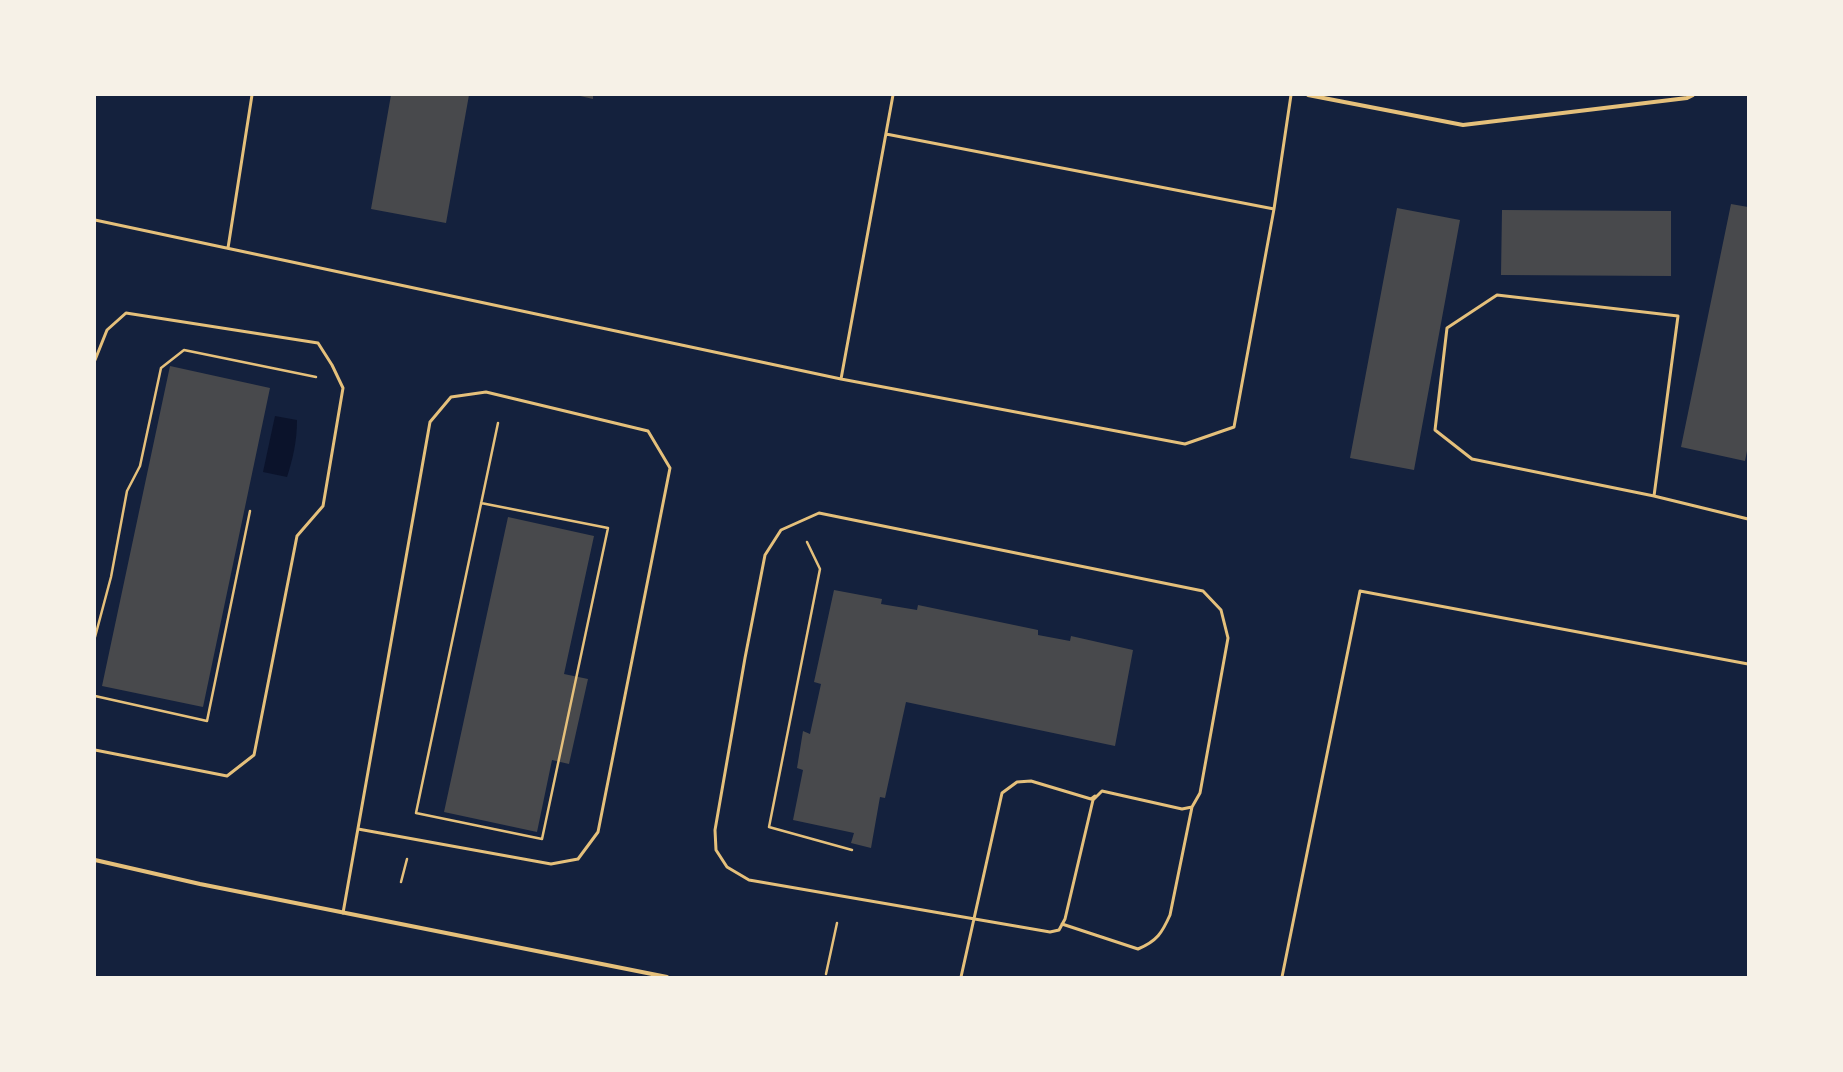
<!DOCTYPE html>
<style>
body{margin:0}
#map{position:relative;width:1843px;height:1072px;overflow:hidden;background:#14213d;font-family:"Space Grotesk",sans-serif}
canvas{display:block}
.frame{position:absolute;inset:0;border:96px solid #f6f1e7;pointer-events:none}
</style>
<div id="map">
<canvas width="1843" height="1072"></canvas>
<div class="frame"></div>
</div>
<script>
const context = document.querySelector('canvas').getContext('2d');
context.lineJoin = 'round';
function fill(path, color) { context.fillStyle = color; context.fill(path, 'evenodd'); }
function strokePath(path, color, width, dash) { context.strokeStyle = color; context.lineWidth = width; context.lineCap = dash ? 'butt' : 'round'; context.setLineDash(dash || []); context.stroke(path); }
const water = new Path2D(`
 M 275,416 L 297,420 C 297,441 293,458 287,477 L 263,472 Z`);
const building = new Path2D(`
 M 391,95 L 469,95 L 446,223 L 371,209 Z
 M 576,95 L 593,95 L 593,99 Z
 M 1731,204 L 1748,207 L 1748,446 L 1745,461 L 1681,447 Z
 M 1397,208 L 1460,220 L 1414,470 L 1350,458 Z
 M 1502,210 L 1671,211 L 1671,276 L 1501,275 Z
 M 170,366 L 270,388 L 203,707 L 102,686 Z
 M 508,517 L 594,536 L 564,674 L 588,679 L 569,764 L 552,760 L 537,832 L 444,812 Z
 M 834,590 L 882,599 L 881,604 L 917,610 L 918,605 L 1038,630 L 1038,635 L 1070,641 L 1071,636 L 1133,650 L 1115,746 L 906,702 L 885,798 L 880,797 L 871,848 L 851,843 L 854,833 L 793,820 L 803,770 L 797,768 L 803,731 L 810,734 L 821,684 L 814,682 Z`);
const path = new Path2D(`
 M 481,503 L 608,528 L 542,839 L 416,813 L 498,423
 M 807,542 L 820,569 L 769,827 L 852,850
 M 95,637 L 111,577 L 127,491 L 140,466 L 161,368 L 184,350 L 316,377
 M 95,696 L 207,721 L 250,511
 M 401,882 L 407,859
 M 826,974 L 837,923`);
const service = new Path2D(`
 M 1274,209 L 1291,95
 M 95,220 L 841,379 L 1185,444 L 1234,427 L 1274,209 L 886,134
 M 228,248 L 252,95
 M 95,360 L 107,330 L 126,313 L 318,343 L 332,365 L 343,388 L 323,506 L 297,536 L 254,755 L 227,776 L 95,750
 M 841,379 L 893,95
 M 1654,496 L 1678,316 L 1497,295 L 1447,328 L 1435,430 L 1472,459 L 1654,496 L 1748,519
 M 819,513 L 1203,591 L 1221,610 L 1228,638 L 1200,793 L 1192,807 L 1182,809 L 1102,791 L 1093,800 L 1065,919 L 1059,930 L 1050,932 L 749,880 L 727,867 L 716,850 L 715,830 L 745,658 L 765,555 L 781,530 Z
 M 343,913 L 430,422 L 451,397 L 486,392 L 648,431 L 670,468 L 598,832 L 578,859 L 551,864 L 358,829
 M 1062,924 L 1138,949 C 1157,941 1162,933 1170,915 L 1192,807
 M 961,977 L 1002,793 L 1017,782 L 1031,781 L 1091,799 L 1095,796
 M 1282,977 L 1360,591 L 1748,664`);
const minor = new Path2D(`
 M 1308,95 L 1463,125 L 1687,98 L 1693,95
 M 95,860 L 200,884 L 667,977`);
fill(water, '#0b132b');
fill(building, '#48494c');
strokePath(path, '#e5c07b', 2.5);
strokePath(service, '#e5c07b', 3);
strokePath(minor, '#e5c07b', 4);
</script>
